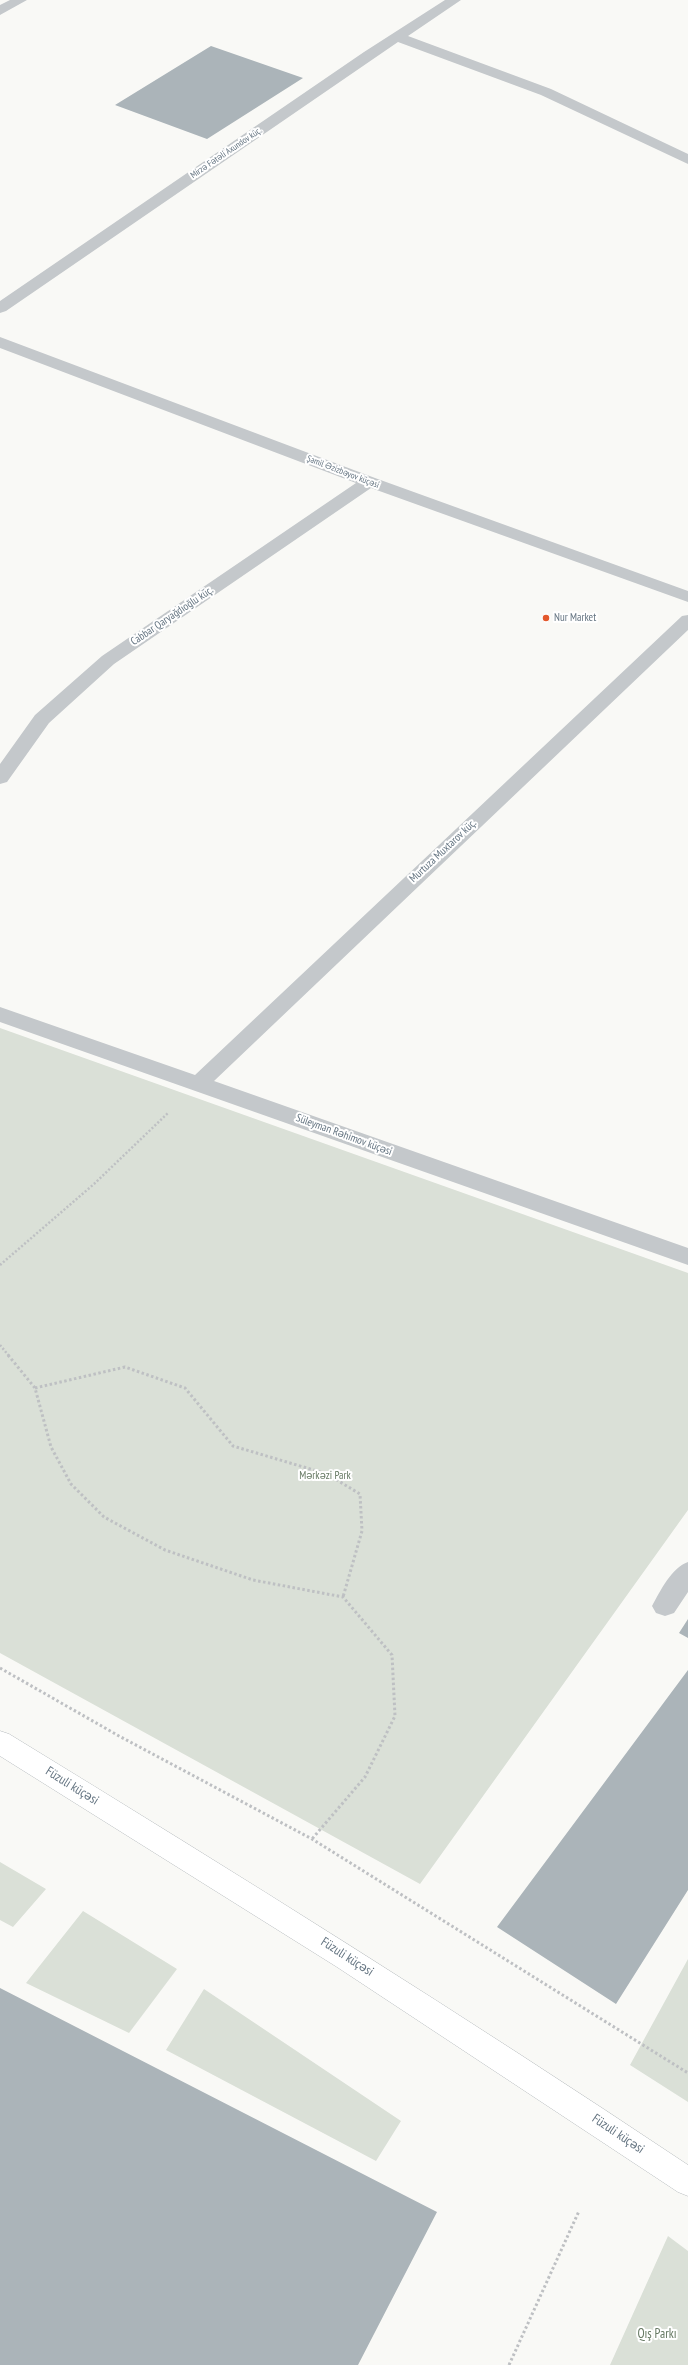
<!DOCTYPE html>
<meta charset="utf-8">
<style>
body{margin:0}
canvas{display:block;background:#f9f9f6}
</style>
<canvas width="688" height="2365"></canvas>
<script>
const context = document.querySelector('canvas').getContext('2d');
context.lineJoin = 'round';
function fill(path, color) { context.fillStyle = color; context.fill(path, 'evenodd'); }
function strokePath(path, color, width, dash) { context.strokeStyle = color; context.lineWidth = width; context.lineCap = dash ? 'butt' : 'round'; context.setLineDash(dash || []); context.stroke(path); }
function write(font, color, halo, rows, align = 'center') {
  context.font = font + ' "PT Sans Narrow",sans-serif'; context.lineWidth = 4; context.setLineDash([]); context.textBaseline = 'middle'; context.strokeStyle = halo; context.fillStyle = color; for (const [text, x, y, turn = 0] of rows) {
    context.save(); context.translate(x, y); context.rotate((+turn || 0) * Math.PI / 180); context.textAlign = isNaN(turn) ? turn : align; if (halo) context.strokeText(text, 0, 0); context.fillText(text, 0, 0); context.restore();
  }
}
const green = new Path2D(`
 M 0,1028 L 688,1273 L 688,1510 L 420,1884 L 0,1653 Z
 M 0,1862 L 46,1889 L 13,1927 L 0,1920 Z
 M 83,1911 L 177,1969 L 129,2033 L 26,1983 Z
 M 688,1959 L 688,2102 L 630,2065 Z
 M 204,1989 L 401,2121 L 376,2161 L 166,2050 Z
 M 668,2236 L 688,2251 L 688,2365 L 610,2365 Z`);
const building = new Path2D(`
 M 211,46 L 303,78 L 207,139 L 115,105 Z
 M 688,1619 L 688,1638 L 679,1633 Z
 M 688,1670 L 688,1890 L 616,2004 L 497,1927 Z
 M 0,1988 L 437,2212 L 358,2365 L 0,2365 Z`);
const pathFar1 = new Path2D(`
 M 0,1265 L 94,1184 L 168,1113
 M 0,1345 L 9,1356`);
const path = new Path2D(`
 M 8,1355 L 35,1388 L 51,1447 L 71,1484 L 104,1517 L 165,1550 L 253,1580 L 343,1597 L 392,1655 L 395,1716 L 365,1777 L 312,1839
 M 35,1388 L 125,1367 L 185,1388 L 233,1446 L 327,1474 L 360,1494 L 362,1531 L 343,1597
 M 0,1668 L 119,1736 L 312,1839 L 688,2073
 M 509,2365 L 579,2211`);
const service = new Path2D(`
 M 688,1562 L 688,1592 L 674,1613 L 665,1616 L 656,1613 L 652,1606 C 660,1591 672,1567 688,1562 Z`);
const minor = new Path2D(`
 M 10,0 L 27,0 L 0,15 L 0,5 Z
 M 445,0 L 461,0 L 408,36 L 551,89 L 688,154 L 688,164 L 541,95 L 398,42 L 6,311 L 0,313 L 0,301 L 364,52 Z
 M 0,337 L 375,478 L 688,591 L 688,602 L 371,488 L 114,664 L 49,723 L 7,782 L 0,784 L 0,764 L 35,715 L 102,656 L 356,483 L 0,348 Z
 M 688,615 L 688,630 L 214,1081 L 688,1248 L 688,1265 L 0,1022 L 0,1007 L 195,1075 L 682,616 Z`);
const primary = new Path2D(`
 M 0,1731 L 9,1734 C 238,1874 465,2016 688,2165 L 688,2196 L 678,2192 L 337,1967 L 0,1756 Z`);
const markers = [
 [546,618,4,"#e3582c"]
];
const farStreetnames = [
 ["Mirzə Fətəli Axundov küç.",226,153,-34],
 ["Şamil Əzizbəyov küçəsi",343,472,21]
];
const streetNames = [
 ["Cabbar Qaryağdıoğlu küç.",172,616,-34],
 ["Murtuza Muxtarov küç.",443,851,-43],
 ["Süleyman Rəhimov küçəsi",344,1135,20]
];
const poiNames = [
 ["Nur Market",554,618]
];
const parkNames = [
 ["Mərkəzi Park",325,1476]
];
const nearStreetnames = [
 ["Füzuli küçəsi",72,1786,32],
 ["Füzuli küçəsi",347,1957,33],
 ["Füzuli küçəsi",618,2134,34]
];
const nearParknames = [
 ["Qış Parkı",657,2334]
];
fill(green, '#dae0d7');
fill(building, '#abb4b9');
strokePath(primary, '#b7bcbf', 1);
strokePath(pathFar1, '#bec0c3', 2.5, [2, 2]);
strokePath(path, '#bec0c3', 3, [2.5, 2.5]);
fill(service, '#c4c8cb');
fill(minor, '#c4c8cb');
fill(primary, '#fff');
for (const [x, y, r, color] of markers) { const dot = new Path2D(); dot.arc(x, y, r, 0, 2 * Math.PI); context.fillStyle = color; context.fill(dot); strokePath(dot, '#fff', 1.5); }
write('9px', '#647481', '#fff', farStreetnames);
write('11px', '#647481', '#fff', streetNames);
write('11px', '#647481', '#fff', poiNames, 'left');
write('11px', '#667963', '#fff', parkNames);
write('13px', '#647481', '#fff', nearStreetnames);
write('13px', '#667963', '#fff', nearParknames);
</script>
